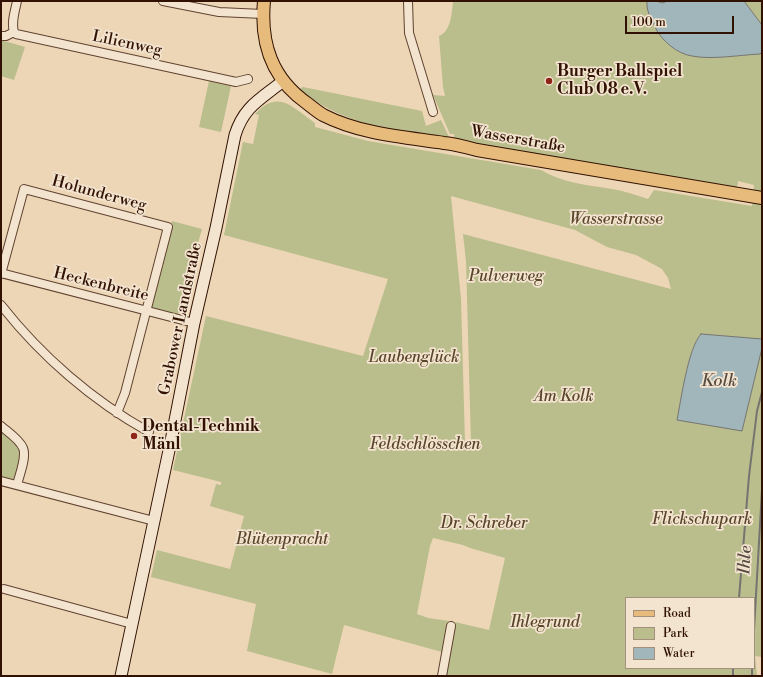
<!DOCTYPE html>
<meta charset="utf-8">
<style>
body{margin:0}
#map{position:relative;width:763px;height:677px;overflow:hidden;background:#edd6b6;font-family:"Libre Bodoni",serif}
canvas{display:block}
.frame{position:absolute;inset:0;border:2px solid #311102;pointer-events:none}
.legend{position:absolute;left:625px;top:597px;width:130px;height:72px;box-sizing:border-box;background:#f3e4d0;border:1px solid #a5907e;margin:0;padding:5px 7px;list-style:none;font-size:12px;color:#311102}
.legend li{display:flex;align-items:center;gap:8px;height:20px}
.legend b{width:20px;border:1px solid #a5907e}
.scale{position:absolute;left:625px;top:16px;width:109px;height:18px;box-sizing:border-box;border:2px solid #311102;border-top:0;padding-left:5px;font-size:12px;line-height:14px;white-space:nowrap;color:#311102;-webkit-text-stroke:3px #f3e4d0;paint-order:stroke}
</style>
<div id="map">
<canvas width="763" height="677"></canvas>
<div class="frame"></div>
<ul class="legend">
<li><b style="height:5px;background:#e6bb7b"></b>Road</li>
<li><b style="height:11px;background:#babd8c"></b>Park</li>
<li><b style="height:11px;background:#a0b6ba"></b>Water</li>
</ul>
<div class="scale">100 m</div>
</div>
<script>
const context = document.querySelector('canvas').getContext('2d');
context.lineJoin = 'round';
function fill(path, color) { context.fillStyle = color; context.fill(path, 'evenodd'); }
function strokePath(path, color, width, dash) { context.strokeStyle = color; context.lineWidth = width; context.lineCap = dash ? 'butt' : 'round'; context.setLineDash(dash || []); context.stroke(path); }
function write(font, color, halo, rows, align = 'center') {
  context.font = font + ' "Libre Bodoni",serif'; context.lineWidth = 3.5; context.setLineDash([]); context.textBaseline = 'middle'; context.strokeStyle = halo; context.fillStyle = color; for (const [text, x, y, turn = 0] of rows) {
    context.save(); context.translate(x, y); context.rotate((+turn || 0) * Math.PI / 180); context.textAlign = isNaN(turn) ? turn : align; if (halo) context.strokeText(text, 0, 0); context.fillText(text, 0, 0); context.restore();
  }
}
const green = new Path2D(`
 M 453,1 L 647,1 C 647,11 651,18 655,27 C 661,40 677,54 692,56 C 712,60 739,55 759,54 L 762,52 L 762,339 L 701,334 C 688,348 681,400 677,420 L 742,431 L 762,348 L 762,657 L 755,656 L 757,676 L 445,676 L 455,622 L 489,630 L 505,558 L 470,548 L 463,545 L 433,538 L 430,546 L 417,614 L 428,618 L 449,621 L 442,652 L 344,625 L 332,674 L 247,651 L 256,604 L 151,577 L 157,550 L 230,569 L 244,516 L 210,506 L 216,484 L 221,485 L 221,482 L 173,470 L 206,316 L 363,356 L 388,279 L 224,235 L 243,142 L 253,144 L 259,115 L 255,114 C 279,88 293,108 315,123 L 315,127 L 368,141 L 541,170 C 563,183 588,185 612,189 C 624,191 636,195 648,199 L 654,190 L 752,206 L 754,185 L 738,181 L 737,189 L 493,148 L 454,138 L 454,134 L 450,134 L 433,95 L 445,96 L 443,87 L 439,36 C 451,32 452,12 453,1 ZM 451,196 L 575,230 L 607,247 L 636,255 L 662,269 L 668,278 L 671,289 L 463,234 L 466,261 L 471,444 L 465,442 L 461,299 ZM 626,598 L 754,598 L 754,668 L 626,668 Z
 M 744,1 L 762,1 L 762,25 Z
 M 1,40 L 25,47 L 14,80 L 1,76 Z
 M 209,81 L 231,86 L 221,132 L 199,127 Z
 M 303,87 L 422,111 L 426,126 L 441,120 L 449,137 C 439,138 420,135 409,133 C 369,126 331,116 299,89 Z
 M 172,221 L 202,229 L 178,314 L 154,309 L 151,306 Z
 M 1,431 L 21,450 L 21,453 L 16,477 L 12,480 L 1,478 Z`);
const water = new Path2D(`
 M 647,1 L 657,1 L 662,3 L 668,1 L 744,1 L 762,25 L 762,52 L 760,54 C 739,55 712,60 692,56 C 677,54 661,40 655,27 C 651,18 646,11 647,1 Z
 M 701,334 L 762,339 L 762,348 L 742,431 L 677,420 C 681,400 688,348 701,334 Z`);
const stream = new Path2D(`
 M 739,598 L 749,476 L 757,411 L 762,392
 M 754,630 L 762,490
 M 733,676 L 733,668
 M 752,676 L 752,668`);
const street = new Path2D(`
 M 163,1 L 219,12 L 263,14
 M 408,1 L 409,33 L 433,112
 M 14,32 L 16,34 L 236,82 L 248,79
 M 14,32 C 11,22 15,11 17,1
 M 1,36 L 6,36 L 14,32
 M 1,273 L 194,323
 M 1,274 L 24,189 L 168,227 L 125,393 L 117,413
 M 1,305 C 41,356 93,401 149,432
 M 1,426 C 8,432 20,440 23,448 C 27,457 19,476 17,485
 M 1,481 L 154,521
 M 4,589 L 132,624
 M 442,676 L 451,626`);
const secondary = new Path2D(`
 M 121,676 L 171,441 L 194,323 L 216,228 L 235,135 C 244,106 261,99 283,81`);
const primary = new Path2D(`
 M 264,1 C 260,44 272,79 308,104 C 313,108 318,112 323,115 C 360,134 404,137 444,143 C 455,144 466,147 477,150 L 762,198`);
const markers = [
 [549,81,4,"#8f2418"],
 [134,436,4,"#8f2418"]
];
const streetNames = [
 ["Lilienweg",127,44,12],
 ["Wasserstraße",518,140,10],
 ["Holunderweg",99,194,15],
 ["Heckenbreite",101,285,14],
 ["Grabower Landstraße",181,319,-78]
];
const poiNames = [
 ["Burger Ballspiel",557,72],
 ["Club 08 e.V.",557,90],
 ["Dental-Technik",142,427],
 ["Mänl",142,445]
];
const parkNames = [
 ["Wasserstrasse",616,220],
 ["Pulverweg",506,277],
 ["Laubenglück",414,358],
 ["Am Kolk",564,397],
 ["Feldschlösschen",425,445],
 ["Flickschupark",702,520],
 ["Dr. Schreber",484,524],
 ["Blütenpracht",282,540],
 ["Ihlegrund",545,623]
];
const waterNames = [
 ["Kolk",719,382],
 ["Ihle",746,560,-87]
];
fill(green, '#babd8c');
fill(water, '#a0b6ba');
strokePath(water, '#747470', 1);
strokePath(stream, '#747470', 2);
strokePath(street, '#60422f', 10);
strokePath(secondary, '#311102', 13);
strokePath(primary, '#311102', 14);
strokePath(street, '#f3e4d0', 8);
strokePath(secondary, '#f3e4d0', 11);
strokePath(primary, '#e6bb7b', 12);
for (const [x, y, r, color] of markers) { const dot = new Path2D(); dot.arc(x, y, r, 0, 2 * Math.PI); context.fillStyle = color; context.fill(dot); strokePath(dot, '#f3e4d0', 1.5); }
write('16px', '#311102', '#f3e4d0', streetNames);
write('bold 16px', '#311102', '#f3e4d0', poiNames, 'left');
write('italic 16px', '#5a452b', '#f3e4d0', parkNames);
write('italic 17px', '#584b42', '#f3e4d0', waterNames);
</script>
